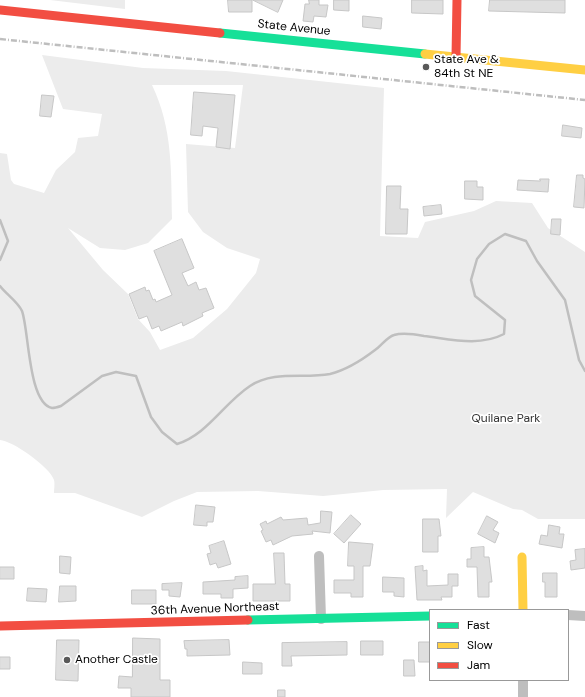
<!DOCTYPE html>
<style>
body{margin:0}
#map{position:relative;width:585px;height:697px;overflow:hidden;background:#fff;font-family:"DM Sans",sans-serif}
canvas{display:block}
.legend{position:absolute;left:429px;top:609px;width:140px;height:72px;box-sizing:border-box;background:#fff;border:1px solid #999;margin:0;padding:5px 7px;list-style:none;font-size:12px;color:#000}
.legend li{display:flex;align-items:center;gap:8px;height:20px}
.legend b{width:20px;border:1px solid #999}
</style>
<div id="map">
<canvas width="585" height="697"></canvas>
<ul class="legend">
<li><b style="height:5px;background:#16e098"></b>Fast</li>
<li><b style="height:5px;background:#ffcf43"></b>Slow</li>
<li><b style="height:5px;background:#f24e42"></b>Jam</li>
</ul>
</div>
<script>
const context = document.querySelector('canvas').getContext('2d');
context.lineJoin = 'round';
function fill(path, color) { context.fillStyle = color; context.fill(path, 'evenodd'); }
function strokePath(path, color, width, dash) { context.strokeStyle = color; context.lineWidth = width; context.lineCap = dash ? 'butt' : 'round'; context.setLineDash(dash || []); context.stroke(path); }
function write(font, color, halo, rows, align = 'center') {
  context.font = font + ' "DM Sans",sans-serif'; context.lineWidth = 3.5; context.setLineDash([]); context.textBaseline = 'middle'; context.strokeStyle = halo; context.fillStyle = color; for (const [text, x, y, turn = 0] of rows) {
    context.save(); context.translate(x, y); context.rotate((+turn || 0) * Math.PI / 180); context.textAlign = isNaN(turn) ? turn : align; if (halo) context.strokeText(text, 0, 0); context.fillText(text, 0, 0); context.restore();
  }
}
const green = new Path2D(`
 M 50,0 L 125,0 L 125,9 Z
 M 42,55 L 143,68 L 226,71 L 384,88 L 380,236 L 418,238 L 425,222 L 474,211 L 496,201 L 532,203 L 548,228 L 585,252 L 585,519 L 538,519 L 522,510 L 513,509 L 473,492 L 446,518 L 447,489 L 383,490 L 323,496 L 258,491 L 197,492 L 174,501 L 142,517 L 75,493 L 54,493 C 54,490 55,484 54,480 C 50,467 13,441 0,440 L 0,153 L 7,154 L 11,180 L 14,184 L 44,193 L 56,170 L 75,152 L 78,138 L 98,136 L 102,114 L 63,109 ZM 152,85 L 243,85 L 235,148 L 186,144 L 188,212 L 203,232 L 227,248 L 260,259 L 256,273 L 227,309 L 193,338 L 160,350 L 150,332 L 138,319 L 128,294 L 103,270 L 68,228 L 100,248 L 125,250 L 148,243 L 172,219 C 171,171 173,129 152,85 Z`);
const stream = new Path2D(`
 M 0,220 L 8,241 L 0,260
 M 0,286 C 6,294 18,302 22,311 C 29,330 28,403 52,408 C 54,408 58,407 61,406 L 102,376 L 116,372 L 136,376 L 151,417 L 162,432 L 177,444 C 207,435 224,403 250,386 C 274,370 304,379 330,374 C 346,370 362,360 375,350 C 381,346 387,337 394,335 C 403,332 414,334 424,336 C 450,339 479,347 504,334 L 505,320 L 475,296 L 471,280 L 477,259 L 489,244 L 505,234 L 526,241 L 537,261 L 565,300 L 579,360 L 585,371`);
const building = new Path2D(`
 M 228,0 L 252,0 L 252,12 L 229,12 Z
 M 253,0 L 283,0 L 278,12 Z
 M 309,0 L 319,0 L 319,5 L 328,5 L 326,17 L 314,16 L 313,22 L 303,21 L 305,4 L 309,4 Z
 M 334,0 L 349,0 L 349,11 L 334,10 Z
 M 412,0 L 443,0 L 443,14 L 412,13 Z
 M 490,0 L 565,0 L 565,13 L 489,11 Z
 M 363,16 L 382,18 L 381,29 L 363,27 Z
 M 194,92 L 235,95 L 230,149 L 216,147 L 218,128 L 203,126 L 202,136 L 191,135 Z
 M 42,95 L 54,96 L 51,117 L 40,116 Z
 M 563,125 L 582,128 L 581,138 L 562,136 Z
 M 577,175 L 583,175 L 583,178 L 585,179 L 584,208 L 574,207 Z
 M 540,179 L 549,179 L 548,192 L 517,190 L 518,180 L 540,181 Z
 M 465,181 L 477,181 L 477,187 L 483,187 L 483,200 L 465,199 Z
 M 387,186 L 401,186 L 400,209 L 408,209 L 407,234 L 386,234 Z
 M 441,205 L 442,214 L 424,216 L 423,207 Z
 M 552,219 L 561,219 L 560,235 L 551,234 Z
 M 182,239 L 194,268 L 182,273 L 188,286 L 196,282 L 199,290 L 206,288 L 214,308 L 202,313 L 203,316 L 183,326 L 182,322 L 161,331 L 159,326 L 152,329 L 147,316 L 139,319 L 129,294 L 145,287 L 146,291 L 149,290 L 153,300 L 155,299 L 156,302 L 172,295 L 154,251 Z
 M 196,505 L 215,507 L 213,522 L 207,522 L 207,526 L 194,525 Z
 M 321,511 L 332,512 L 330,533 L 312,531 L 313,534 L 292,536 L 273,545 L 271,540 L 266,542 L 261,531 L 263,530 L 260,524 L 266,521 L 267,524 L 281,517 L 283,520 L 307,518 L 308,525 L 320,523 Z
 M 351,515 L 361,524 L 344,543 L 334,534 Z
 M 487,516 L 498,522 L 493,530 L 499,533 L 495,543 L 478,534 Z
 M 423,519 L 439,519 L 441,536 L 438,536 L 438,552 L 423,552 Z
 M 549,525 L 560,527 L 559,534 L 564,534 L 562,548 L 539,544 L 541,535 L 547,536 Z
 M 224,541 L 231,564 L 218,568 L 216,563 L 210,565 L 207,554 L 211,553 L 209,546 Z
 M 349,542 L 373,544 L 370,566 L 363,566 L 363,597 L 351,597 L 351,593 L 334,593 L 334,580 L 354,580 L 354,566 L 348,566 Z
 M 484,547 L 484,557 L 489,557 L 492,582 L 489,582 L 489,597 L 478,597 L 477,567 L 467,567 L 467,559 L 471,559 L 471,548 Z
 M 585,549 L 585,568 L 571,570 L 570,561 L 576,560 L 575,550 Z
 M 274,553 L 284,553 L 285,584 L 290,584 L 290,601 L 253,601 L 253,584 L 275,584 Z
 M 60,556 L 71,557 L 70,574 L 60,573 Z
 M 423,566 L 423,571 L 427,570 L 427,586 L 448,585 L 448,574 L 458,574 L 458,586 L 452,586 L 452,597 L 441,597 L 442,600 L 417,600 L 415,567 Z
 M 0,567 L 14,567 L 14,579 L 0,579 Z
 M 543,573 L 557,573 L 557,597 L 545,597 L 545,582 L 543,582 Z
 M 248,576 L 248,588 L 233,589 L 233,598 L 221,598 L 221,594 L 203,594 L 203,582 L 235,580 L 235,577 Z
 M 383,577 L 404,578 L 404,597 L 394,596 L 394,592 L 383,592 Z
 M 182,583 L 180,597 L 169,596 L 169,590 L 162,590 L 162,584 Z
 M 60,586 L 76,586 L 76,601 L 59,602 Z
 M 28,588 L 47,589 L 46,602 L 27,601 Z
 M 132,590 L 156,590 L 156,604 L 132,604 Z
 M 133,638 L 160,639 L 160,680 L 170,680 L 170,697 L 131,697 L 131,688 L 118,688 L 119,676 L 132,677 Z
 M 57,640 L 79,640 L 78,681 L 56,680 Z
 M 229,640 L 230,655 L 187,656 L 187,649 L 185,649 L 184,641 Z
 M 361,641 L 383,641 L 383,655 L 361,655 Z
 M 347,642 L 347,655 L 291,656 L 292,666 L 282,666 L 282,643 Z
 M 419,642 L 430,642 L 430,662 L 419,662 Z
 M 0,657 L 10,657 L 10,669 L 0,669 Z
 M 404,660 L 414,660 L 415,676 L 404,676 Z
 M 243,662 L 262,663 L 262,674 L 243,674 Z
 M 278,690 L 285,690 L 285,697 L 278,697 Z`);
const street = new Path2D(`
 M 319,556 L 321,619
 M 568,615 L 585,616
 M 523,680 L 523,697`);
const fast = new Path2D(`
 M 220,33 L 425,54
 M 248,620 L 430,616`);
const slow = new Path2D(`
 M 425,54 L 585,70
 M 522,557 L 523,610`);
const jam = new Path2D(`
 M 0,10 L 220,33
 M 456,57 L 457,0
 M 0,626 L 248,620`);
const rail = new Path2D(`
 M 0,39 L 585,100`);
const markers = [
 [426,67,4,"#595959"],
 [67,660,4,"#595959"]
];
const streetNames = [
 ["State Avenue",294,28,6],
 ["36th Avenue Northeast",215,609,-2]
];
const poiNames = [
 ["State Ave &",434,60],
 ["84th St NE",434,74],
 ["Another Castle",75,660]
];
const parkNames = [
 ["Quilane Park",506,419]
];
fill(green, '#ececec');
strokePath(stream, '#bfbfbf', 2.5);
fill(building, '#dfdfdf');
strokePath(building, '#c7c7c7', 1);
strokePath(street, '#bebebe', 10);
strokePath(fast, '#16e098', 9);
strokePath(slow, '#ffcf43', 9);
strokePath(jam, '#f24e42', 9);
strokePath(rail, '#bebebe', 2.5, [6, 2, 1, 2]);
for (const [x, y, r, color] of markers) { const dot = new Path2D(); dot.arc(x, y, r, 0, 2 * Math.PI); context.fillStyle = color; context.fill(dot); strokePath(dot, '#fff', 1.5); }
write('12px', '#000', '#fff', streetNames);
write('12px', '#000', '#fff', poiNames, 'left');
write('12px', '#333', '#fff', parkNames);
</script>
